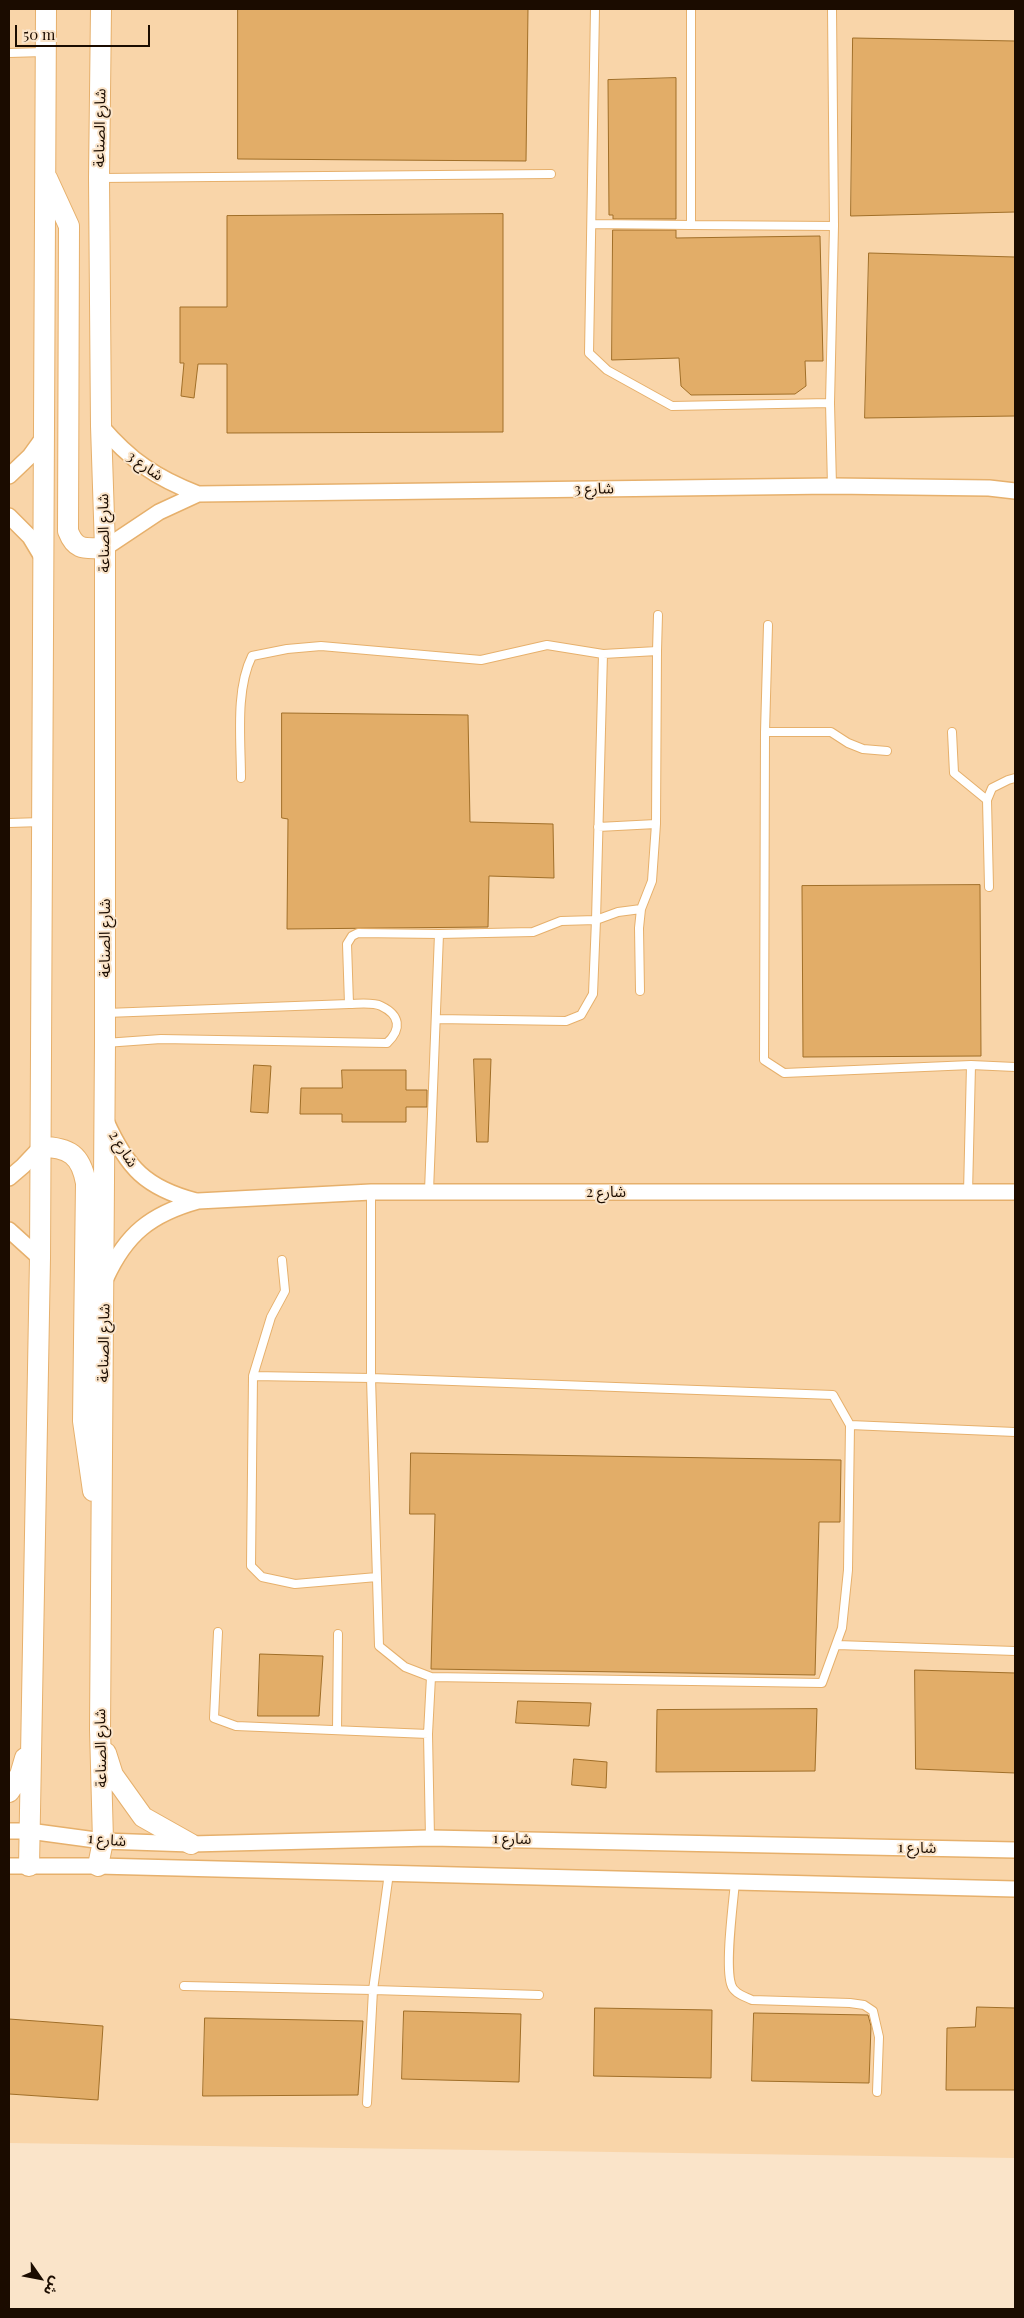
<!DOCTYPE html>
<meta charset="utf-8">
<style>
body{margin:0}
#map{position:relative;width:1024px;height:2318px;overflow:hidden;background:#fae4c9;font-family:"Playfair Display","Noto Sans Arabic",serif}
canvas{display:block}
.frame{position:absolute;inset:0;border:10px solid #1b0c00;pointer-events:none}
.north{position:absolute;left:15px;top:2253px;width:50px;height:50px;-webkit-text-stroke:4px #fae4c9;paint-order:stroke;rotate:123deg;font-size:14px;font-weight:700;line-height:20px;text-align:center;color:#1b0c00}
.north::after{content:'';display:block;margin:auto;width:18px;height:22px;background:#1b0c00;clip-path:polygon(50% 0,100% 100%,50% 72%,0 100%)}
.scale{position:absolute;left:15px;top:25px;width:135px;height:22px;box-sizing:border-box;border:2px solid #1b0c00;border-top:0;padding-left:6px;font-size:15px;line-height:18px;white-space:nowrap;color:#1b0c00;-webkit-text-stroke:4px #fae4c9;paint-order:stroke}
</style>
<div id="map">
<canvas width="1024" height="2318"></canvas>
<div class="frame"></div>
<div class="north">ش</div>
<div class="scale">50 m</div>
</div>
<script>
const context = document.querySelector('canvas').getContext('2d');
context.lineJoin = 'round';
function fill(path, color) { context.fillStyle = color; context.fill(path, 'evenodd'); }
function strokePath(path, color, width, dash) { context.strokeStyle = color; context.lineWidth = width; context.lineCap = dash ? 'butt' : 'round'; context.setLineDash(dash || []); context.stroke(path); }
function write(font, color, halo, rows, align = 'center') {
  context.font = font + ' "Playfair Display","Noto Sans Arabic",serif'; context.lineWidth = 4; context.setLineDash([]); context.textBaseline = 'middle'; context.strokeStyle = halo; context.fillStyle = color; for (const [text, x, y, turn = 0] of rows) {
    context.save(); context.translate(x, y); context.rotate((+turn || 0) * Math.PI / 180); context.textAlign = isNaN(turn) ? turn : align; if (halo) context.strokeText(text, 0, 0); context.fillText(text, 0, 0); context.restore();
  }
}
const built = new Path2D(`
 M 9,9 L 1015,9 L 1015,2158 L 9,2143 Z`);
const building = new Path2D(`
 M 238,9 L 528,9 L 526,161 L 238,159 Z
 M 853,38 L 1015,41 L 1015,212 L 851,216 Z
 M 676,78 L 676,219 L 613,219 L 613,215 L 609,215 L 608,80 Z
 M 503,214 L 503,432 L 227,433 L 227,364 L 198,364 L 194,398 L 181,396 L 184,363 L 180,363 L 180,307 L 227,307 L 227,216 Z
 M 613,230 L 676,230 L 676,238 L 820,236 L 823,361 L 805,361 L 806,386 L 795,394 L 691,395 L 681,386 L 679,358 L 612,360 Z
 M 869,253 L 1015,257 L 1015,416 L 865,418 Z
 M 282,713 L 468,715 L 470,822 L 553,824 L 554,878 L 489,876 L 488,927 L 287,929 L 288,819 L 282,818 Z
 M 980,885 L 981,1056 L 803,1057 L 802,886 Z
 M 474,1059 L 491,1059 L 488,1142 L 477,1142 Z
 M 254,1065 L 271,1066 L 268,1113 L 251,1112 Z
 M 342,1070 L 406,1070 L 406,1090 L 427,1090 L 427,1107 L 406,1107 L 406,1122 L 342,1122 L 342,1114 L 300,1114 L 301,1088 L 342,1088 Z
 M 411,1453 L 841,1460 L 840,1522 L 819,1522 L 815,1675 L 431,1669 L 435,1514 L 410,1514 Z
 M 260,1654 L 323,1656 L 319,1716 L 258,1716 Z
 M 915,1670 L 1015,1673 L 1015,1773 L 916,1769 Z
 M 518,1701 L 591,1703 L 589,1726 L 516,1723 Z
 M 817,1709 L 815,1771 L 656,1772 L 657,1710 Z
 M 574,1759 L 607,1762 L 606,1788 L 572,1785 Z
 M 977,2007 L 1015,2008 L 1015,2090 L 946,2090 L 947,2028 L 975,2027 Z
 M 595,2008 L 712,2010 L 711,2078 L 594,2076 Z
 M 404,2011 L 521,2014 L 519,2082 L 402,2079 Z
 M 754,2013 L 868,2015 L 871,2026 L 869,2083 L 752,2081 Z
 M 205,2018 L 363,2021 L 358,2095 L 203,2096 Z
 M 9,2019 L 103,2026 L 98,2100 L 9,2094 Z`);
const service = new Path2D(`
 M 595,9 L 589,353 L 607,370 L 672,406 L 830,403
 M 691,9 L 691,225 L 834,226
 M 832,9 L 834,226 L 830,403 L 832,486
 M 9,53 L 44,52
 M 101,178 L 551,174
 M 592,224 L 691,225
 M 765,732 L 768,625
 M 952,732 L 954,773 L 987,800
 M 887,751 L 863,749 L 848,743 L 831,732 L 765,732 L 764,1060 L 784,1073 L 971,1065 L 968,1193
 M 241,778 C 241,741 235,690 252,656 L 287,649 L 321,646 L 481,660 L 547,645 L 603,654
 M 9,823 L 42,822
 M 598,827 L 656,824
 M 989,887 L 987,800 L 992,788 L 1008,780 L 1015,778
 M 641,909 L 618,912 L 596,920 L 603,654 L 657,651 L 658,615
 M 640,991 L 639,928 L 641,909 L 652,881 L 656,824 L 657,651
 M 106,1013 L 349,1004 L 347,944 L 352,936 L 358,933 L 439,934
 M 105,1043 L 161,1039 L 387,1043 C 402,1029 400,1015 381,1006 C 373,1002 358,1004 349,1004
 M 971,1065 L 1015,1067
 M 429,1191 L 439,934 L 533,932 L 561,921 L 596,920 L 593,994 L 581,1015 L 566,1021 L 436,1019
 M 371,1192 L 371,1378 L 379,1646 L 405,1667 L 431,1677 L 428,1734 L 430,1838
 M 253,1376 L 271,1317 L 285,1291 L 282,1260
 M 850,1425 L 1015,1432
 M 377,1577 L 295,1584 L 262,1577 L 251,1566 L 253,1376 L 371,1378 L 833,1395 L 850,1425 L 848,1570 L 842,1628 L 822,1683 L 431,1677
 M 218,1632 L 214,1718 L 236,1726 L 428,1734
 M 837,1645 L 1015,1651
 M 337,1730 L 338,1634
 M 389,1873 L 373,1990 L 539,1995
 M 735,1882 C 733,1905 725,1964 731,1984 C 733,1993 744,1996 752,2000 L 850,2003 L 864,2005 L 873,2011 L 879,2037 L 877,2092
 M 184,1986 L 373,1990 L 367,2103`);
const minor = new Path2D(`
 M 101,426 C 130,460 156,478 198,494 L 832,486 L 989,488 L 1015,491
 M 9,476 L 30,456 L 43,438
 M 9,516 L 30,537 L 42,557
 M 105,548 L 159,512 L 198,494
 M 106,1121 C 127,1168 146,1188 196,1201
 M 9,1178 L 23,1166 L 41,1147
 M 9,1230 L 40,1258
 M 106,1278 C 126,1234 151,1214 198,1201 L 371,1192 L 1015,1192
 M 9,1831 L 29,1831 L 103,1841 L 191,1844 L 430,1838 L 1015,1850
 M 9,1866 L 98,1866 L 1015,1889`);
const tertiary = new Path2D(`
 M 47,178 L 69,226 L 68,531 C 76,552 86,548 105,548
 M 41,1147 C 69,1147 81,1155 86,1183 L 83,1421 L 93,1491
 M 106,1753 L 113,1775 L 143,1817 L 191,1844
 M 9,1792 L 20,1775 L 25,1758
 M 29,1866 L 40,1258 L 46,9
 M 98,1866 L 103,1841 L 100,1729 L 105,1043 L 105,548 L 101,426 L 99,178 L 101,9`);
const streetNames = [
 ["شارع الصناعة",100,128,-89],
 ["شارع 3",145,466,35],
 ["شارع 3",594,489,-1],
 ["شارع الصناعة",104,533,-91],
 ["شارع الصناعة",105,938,-90],
 ["شارع 2",123,1149,57],
 ["شارع 2",606,1192],
 ["شارع الصناعة",104,1343,-89],
 ["شارع الصناعة",101,1748,-91],
 ["شارع 1",512,1839,1],
 ["شارع 1",107,1840,5],
 ["شارع 1",917,1848,1]
];
fill(built, '#f9d5a9');
fill(building, '#e2ad68');
strokePath(building, '#a16f28', 1);
strokePath(service, '#e6b06c', 10);
strokePath(minor, '#e6b06c', 18);
strokePath(tertiary, '#e6b06c', 22);
strokePath(service, '#fff', 8);
strokePath(minor, '#fff', 15);
strokePath(tertiary, '#fff', 20);
write('15px', '#1b0c00', '#fae4c9', streetNames);
</script>
